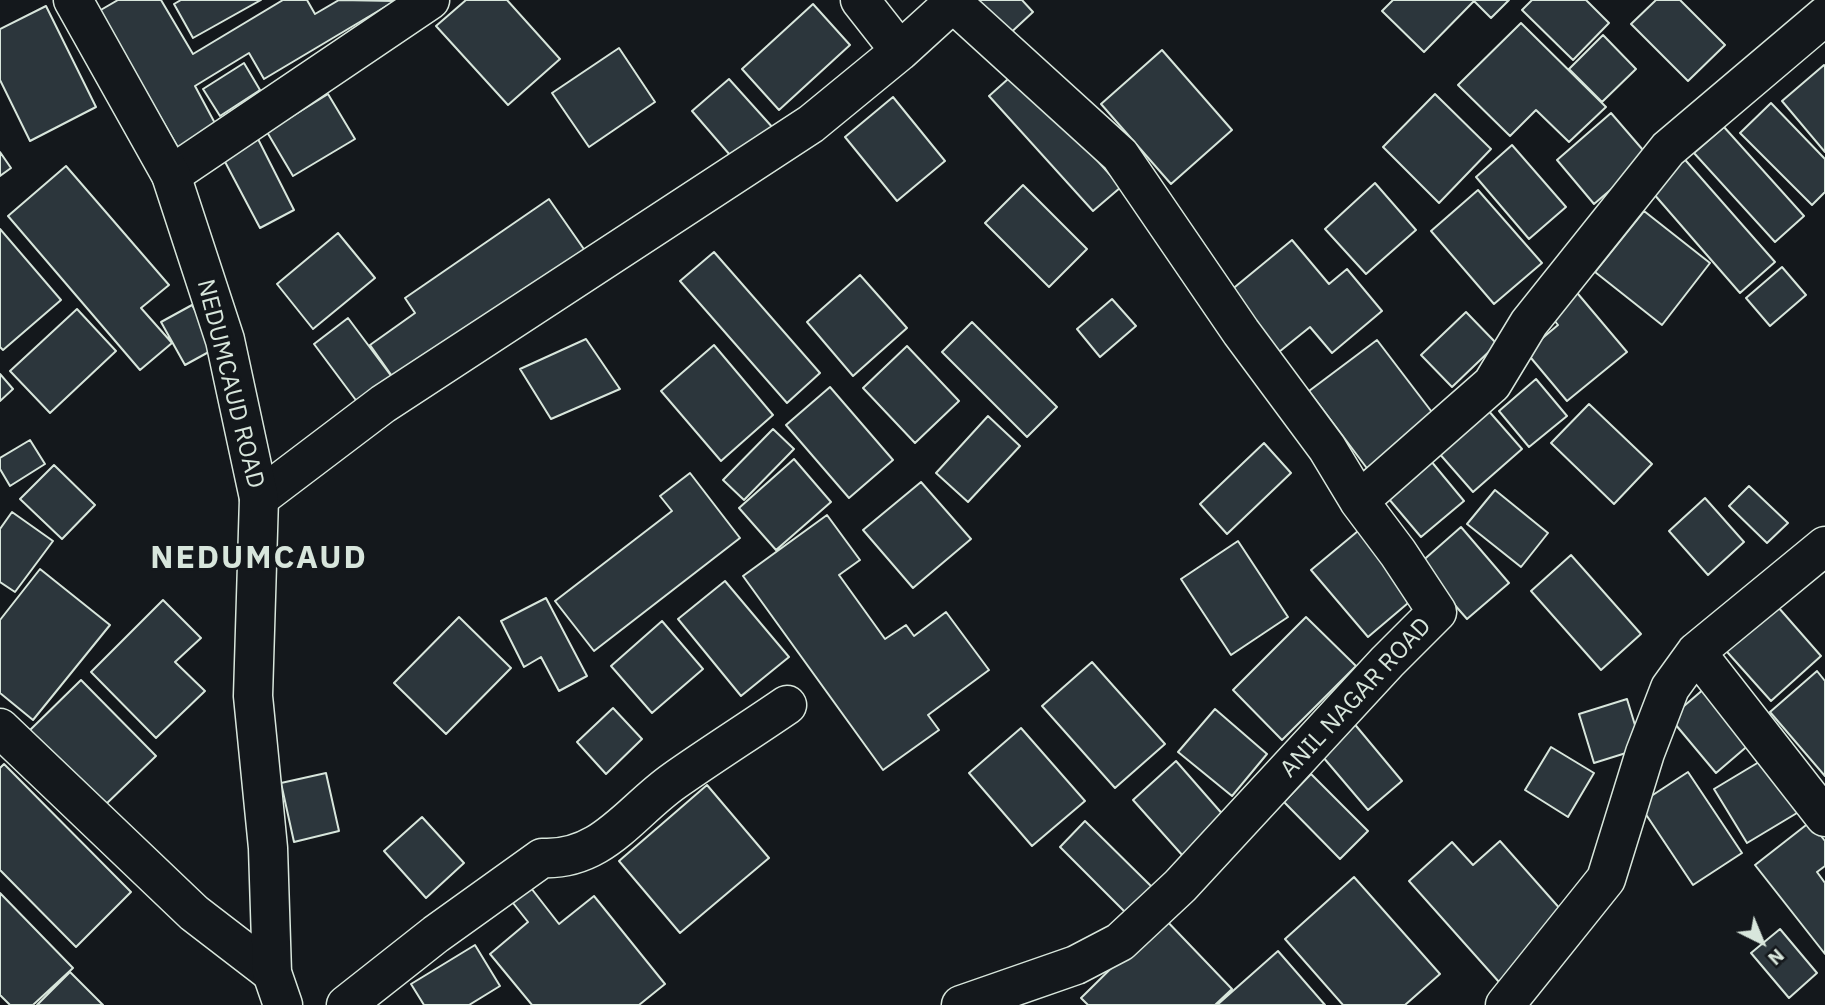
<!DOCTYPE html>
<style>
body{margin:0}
#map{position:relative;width:1825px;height:1005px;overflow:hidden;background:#14181c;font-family:"IBM Plex Sans",sans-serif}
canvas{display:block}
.north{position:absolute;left:1727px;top:907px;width:70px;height:70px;-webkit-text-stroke:5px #14181c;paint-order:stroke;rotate:137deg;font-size:19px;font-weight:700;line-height:28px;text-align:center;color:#d8e6dc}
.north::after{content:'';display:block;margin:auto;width:24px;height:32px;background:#d8e6dc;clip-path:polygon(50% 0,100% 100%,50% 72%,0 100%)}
</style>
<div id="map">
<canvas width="1825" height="1005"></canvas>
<div class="north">N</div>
</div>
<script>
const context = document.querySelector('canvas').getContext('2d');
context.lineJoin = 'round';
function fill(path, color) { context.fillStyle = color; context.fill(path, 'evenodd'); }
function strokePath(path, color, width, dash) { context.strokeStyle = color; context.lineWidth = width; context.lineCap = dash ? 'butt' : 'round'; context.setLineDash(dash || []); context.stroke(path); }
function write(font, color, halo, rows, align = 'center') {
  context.font = font + ' "IBM Plex Sans",sans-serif'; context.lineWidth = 5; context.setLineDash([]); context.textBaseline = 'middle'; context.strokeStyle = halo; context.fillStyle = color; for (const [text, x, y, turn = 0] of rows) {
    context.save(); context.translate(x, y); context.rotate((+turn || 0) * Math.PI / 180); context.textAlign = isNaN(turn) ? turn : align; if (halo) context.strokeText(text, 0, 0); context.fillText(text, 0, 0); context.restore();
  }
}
const building = new Path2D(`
 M 118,0 L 161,0 L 193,54 L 283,0 L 307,0 L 315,14 L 339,0 L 395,1 L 264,79 L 249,53 L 195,86 L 217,127 L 180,151 L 99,11 Z
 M 181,0 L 261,0 L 193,38 L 174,4 Z
 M 466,0 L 507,0 L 560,59 L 508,105 L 436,26 Z
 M 971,0 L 1022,0 L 1033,12 L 1005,38 Z
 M 1393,0 L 1509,0 L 1491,18 L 1474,1 L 1424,52 L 1382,11 Z
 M 1532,0 L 1586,0 L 1609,23 L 1573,60 L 1522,10 Z
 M 1656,0 L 1680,0 L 1725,45 L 1688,81 L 1631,24 Z
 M 813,4 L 850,45 L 779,110 L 742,69 Z
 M 46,6 L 96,107 L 30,141 L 0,80 L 0,29 Z
 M 1521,23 L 1606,107 L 1569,142 L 1536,110 L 1510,136 L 1458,85 Z
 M 1603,35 L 1636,69 L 1602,102 L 1569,69 Z
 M 619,48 L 655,102 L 589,147 L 552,93 Z
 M 1162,50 L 1232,130 L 1171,184 L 1101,104 Z
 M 244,63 L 260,90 L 220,116 L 203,89 Z
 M 1824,65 L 1825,66 L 1825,152 L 1782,101 Z
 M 1017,71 L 1121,187 L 1093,211 L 989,96 Z
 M 729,79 L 774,129 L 736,162 L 692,111 Z
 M 328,94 L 355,139 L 293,176 L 267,132 Z
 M 1435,94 L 1491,149 L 1439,203 L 1383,147 Z
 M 893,97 L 945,161 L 897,201 L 845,137 Z
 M 1771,103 L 1825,159 L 1825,192 L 1812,205 L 1740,133 Z
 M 1611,113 L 1649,157 L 1594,204 L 1557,160 Z
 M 1724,127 L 1804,216 L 1775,242 L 1694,153 Z
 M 258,139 L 294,210 L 260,228 L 223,158 Z
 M 1512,145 L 1566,207 L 1529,239 L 1476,177 Z
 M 0,152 L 11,168 L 0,176 Z
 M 1680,154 L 1775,262 L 1740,293 L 1646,185 Z
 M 66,166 L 169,285 L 141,308 L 172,343 L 140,370 L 8,216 Z
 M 1375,183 L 1416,230 L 1366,274 L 1325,229 Z
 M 1023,185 L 1087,249 L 1049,287 L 985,223 Z
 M 1478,190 L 1542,263 L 1494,304 L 1431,231 Z
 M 549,199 L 588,255 L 399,386 L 370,345 L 415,313 L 405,298 Z
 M 1644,211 L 1710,263 L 1662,325 L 1595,272 Z
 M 0,229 L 61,300 L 3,350 L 0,347 Z
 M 338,233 L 375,278 L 313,329 L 277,284 Z
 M 1292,240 L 1329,284 L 1347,269 L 1382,311 L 1332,353 L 1310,327 L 1274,356 L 1224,296 Z
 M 714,252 L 820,373 L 787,403 L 680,281 Z
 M 1782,267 L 1806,295 L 1770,326 L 1746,298 Z
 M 860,275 L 907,328 L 853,376 L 807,322 Z
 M 1573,288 L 1627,352 L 1567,401 L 1526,352 L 1558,325 L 1546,310 Z
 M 1112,299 L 1136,326 L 1100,357 L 1077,329 Z
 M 192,305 L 216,348 L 185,365 L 161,322 Z
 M 77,309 L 116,351 L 50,413 L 10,371 Z
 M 1466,312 L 1497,344 L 1452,387 L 1421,355 Z
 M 348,318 L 392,377 L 358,403 L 314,344 Z
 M 972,322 L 1057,407 L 1027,437 L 942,352 Z
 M 586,339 L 620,389 L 551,419 L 520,369 Z
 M 1377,340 L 1441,424 L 1372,475 L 1309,391 Z
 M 714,345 L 773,415 L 721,461 L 661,391 Z
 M 907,346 L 959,401 L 915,443 L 863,388 Z
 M 0,374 L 13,389 L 0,401 Z
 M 1536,379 L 1567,416 L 1529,447 L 1499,411 Z
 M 830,387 L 893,460 L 849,498 L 786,425 Z
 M 1589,404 L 1652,464 L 1614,504 L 1551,443 Z
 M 1487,409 L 1522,449 L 1473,492 L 1438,452 Z
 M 988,416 L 1020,446 L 968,502 L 936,473 Z
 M 773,429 L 794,449 L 744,500 L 723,480 Z
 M 30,440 L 45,464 L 10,486 L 0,469 L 0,458 Z
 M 1264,443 L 1291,473 L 1227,534 L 1200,504 Z
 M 1426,455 L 1464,501 L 1421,537 L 1383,492 Z
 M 794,459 L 831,502 L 776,550 L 739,508 Z
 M 54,465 L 95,505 L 62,539 L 20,499 Z
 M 690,473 L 740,538 L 594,651 L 555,601 L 672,511 L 660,496 Z
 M 921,482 L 971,539 L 913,588 L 863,530 Z
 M 1749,486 L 1788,523 L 1767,543 L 1729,506 Z
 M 1495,490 L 1548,533 L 1521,567 L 1467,524 Z
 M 1705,498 L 1744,542 L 1708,575 L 1669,531 Z
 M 12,512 L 53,541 L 15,592 L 0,582 L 0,529 Z
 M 827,515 L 860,560 L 839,575 L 885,639 L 906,625 L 914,636 L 946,612 L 989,670 L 928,715 L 939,730 L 883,770 L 743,576 Z
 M 1461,527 L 1509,583 L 1467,619 L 1419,564 Z
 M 1358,531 L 1414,598 L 1368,637 L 1311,570 Z
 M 1238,541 L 1288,617 L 1231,655 L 1181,579 Z
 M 1571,555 L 1641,634 L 1601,670 L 1531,591 Z
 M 40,569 L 110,625 L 33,720 L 0,693 L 0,620 Z
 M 725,581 L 789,657 L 741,696 L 678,619 Z
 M 546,598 L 587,676 L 559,691 L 541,657 L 524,667 L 501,621 Z
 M 1771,599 L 1821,656 L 1771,701 L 1720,644 Z
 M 163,600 L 201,638 L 175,662 L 205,691 L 156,738 L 91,672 Z
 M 459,617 L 511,668 L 446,734 L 394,683 Z
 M 1306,617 L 1356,666 L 1282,740 L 1233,690 Z
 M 662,621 L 703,669 L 652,713 L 611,666 Z
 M 1092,662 L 1165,744 L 1115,788 L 1042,706 Z
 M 1817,671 L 1825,681 L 1825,776 L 1770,712 Z
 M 81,680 L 156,756 L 104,806 L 29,731 Z
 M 1712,682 L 1758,737 L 1716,773 L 1670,718 Z
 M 1627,699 L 1642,748 L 1594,763 L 1579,714 Z
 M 613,708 L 642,739 L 606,774 L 577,742 Z
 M 1215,709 L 1267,754 L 1232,796 L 1178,752 Z
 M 1352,721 L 1402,781 L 1368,810 L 1317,750 Z
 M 1021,728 L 1085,801 L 1032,846 L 969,773 Z
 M 1551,747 L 1594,773 L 1568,817 L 1525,790 Z
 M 1769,756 L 1802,810 L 1747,843 L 1714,789 Z
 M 1176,761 L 1225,817 L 1183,856 L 1133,800 Z
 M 4,764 L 131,892 L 76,947 L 0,870 L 0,768 Z
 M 1688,772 L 1742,853 L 1693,885 L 1639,804 Z
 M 326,773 L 339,831 L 294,842 L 281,783 Z
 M 1311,774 L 1368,831 L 1340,859 L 1284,802 Z
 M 707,785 L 769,858 L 680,933 L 619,861 Z
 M 422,817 L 464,863 L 426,898 L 384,851 Z
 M 1085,821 L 1152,887 L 1126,913 L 1060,847 Z
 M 1810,822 L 1825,841 L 1825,866 L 1817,872 L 1825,883 L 1825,954 L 1755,865 Z
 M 1500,841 L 1570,920 L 1499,982 L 1409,881 L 1452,842 L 1473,865 Z
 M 1354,877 L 1440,974 L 1405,1005 L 1343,1005 L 1285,939 Z
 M 531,888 L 559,924 L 594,896 L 665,984 L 639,1005 L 532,1005 L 490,954 L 528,922 L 513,903 Z
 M 0,893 L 73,968 L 33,1005 L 10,1005 L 0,995 Z
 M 1163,917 L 1232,989 L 1215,1005 L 1088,1005 L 1081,998 Z
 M 1780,929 L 1817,973 L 1789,998 L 1751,953 Z
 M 475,945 L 500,986 L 469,1005 L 424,1005 L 411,984 Z
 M 1278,951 L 1325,1005 L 1217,1005 Z
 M 70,972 L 103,1005 L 37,1005 Z`);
const minor = new Path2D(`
 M 860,0 L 900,51
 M 953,3 L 1120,155 L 1241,332 L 1327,448 L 1359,501
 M 171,175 L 430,0
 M 259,498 L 383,404 L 811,124 L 900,51 L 956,0
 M 1696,652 L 1825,817
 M 0,728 L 194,913 L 272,973
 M 346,1005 L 436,934 L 542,858 C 602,861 630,812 674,781 C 711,755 749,731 787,705
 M 961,1005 L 1076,965 L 1120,942 L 1180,886 L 1387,662 L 1437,612 L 1398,553 L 1359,501 L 1492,384 L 1529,323 L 1668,149 L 1825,16
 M 1505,1005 L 1606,879 L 1645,753 L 1670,688 L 1696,652 L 1825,546`);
const major = new Path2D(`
 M 73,0 L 171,175 L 225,340 L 259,498 L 253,696 L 268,848 L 272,973 L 283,1005`);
const streetNames = [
 ["NEDUMCAUD ROAD",230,384,76],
 ["ANIL NAGAR ROAD",1356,698,-47]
];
const districtNames = [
 ["NEDUMCAUD",259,559]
];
fill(building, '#2c363c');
strokePath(building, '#d8e6dc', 2);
strokePath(minor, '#d8e6dc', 41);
strokePath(major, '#d8e6dc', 41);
strokePath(minor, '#14181c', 38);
strokePath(major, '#14181c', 38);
write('24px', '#d8e6dc', '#14181c', streetNames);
context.letterSpacing = '2px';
write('bold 32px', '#d8e6dc', '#14181c', districtNames);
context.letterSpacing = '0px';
</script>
